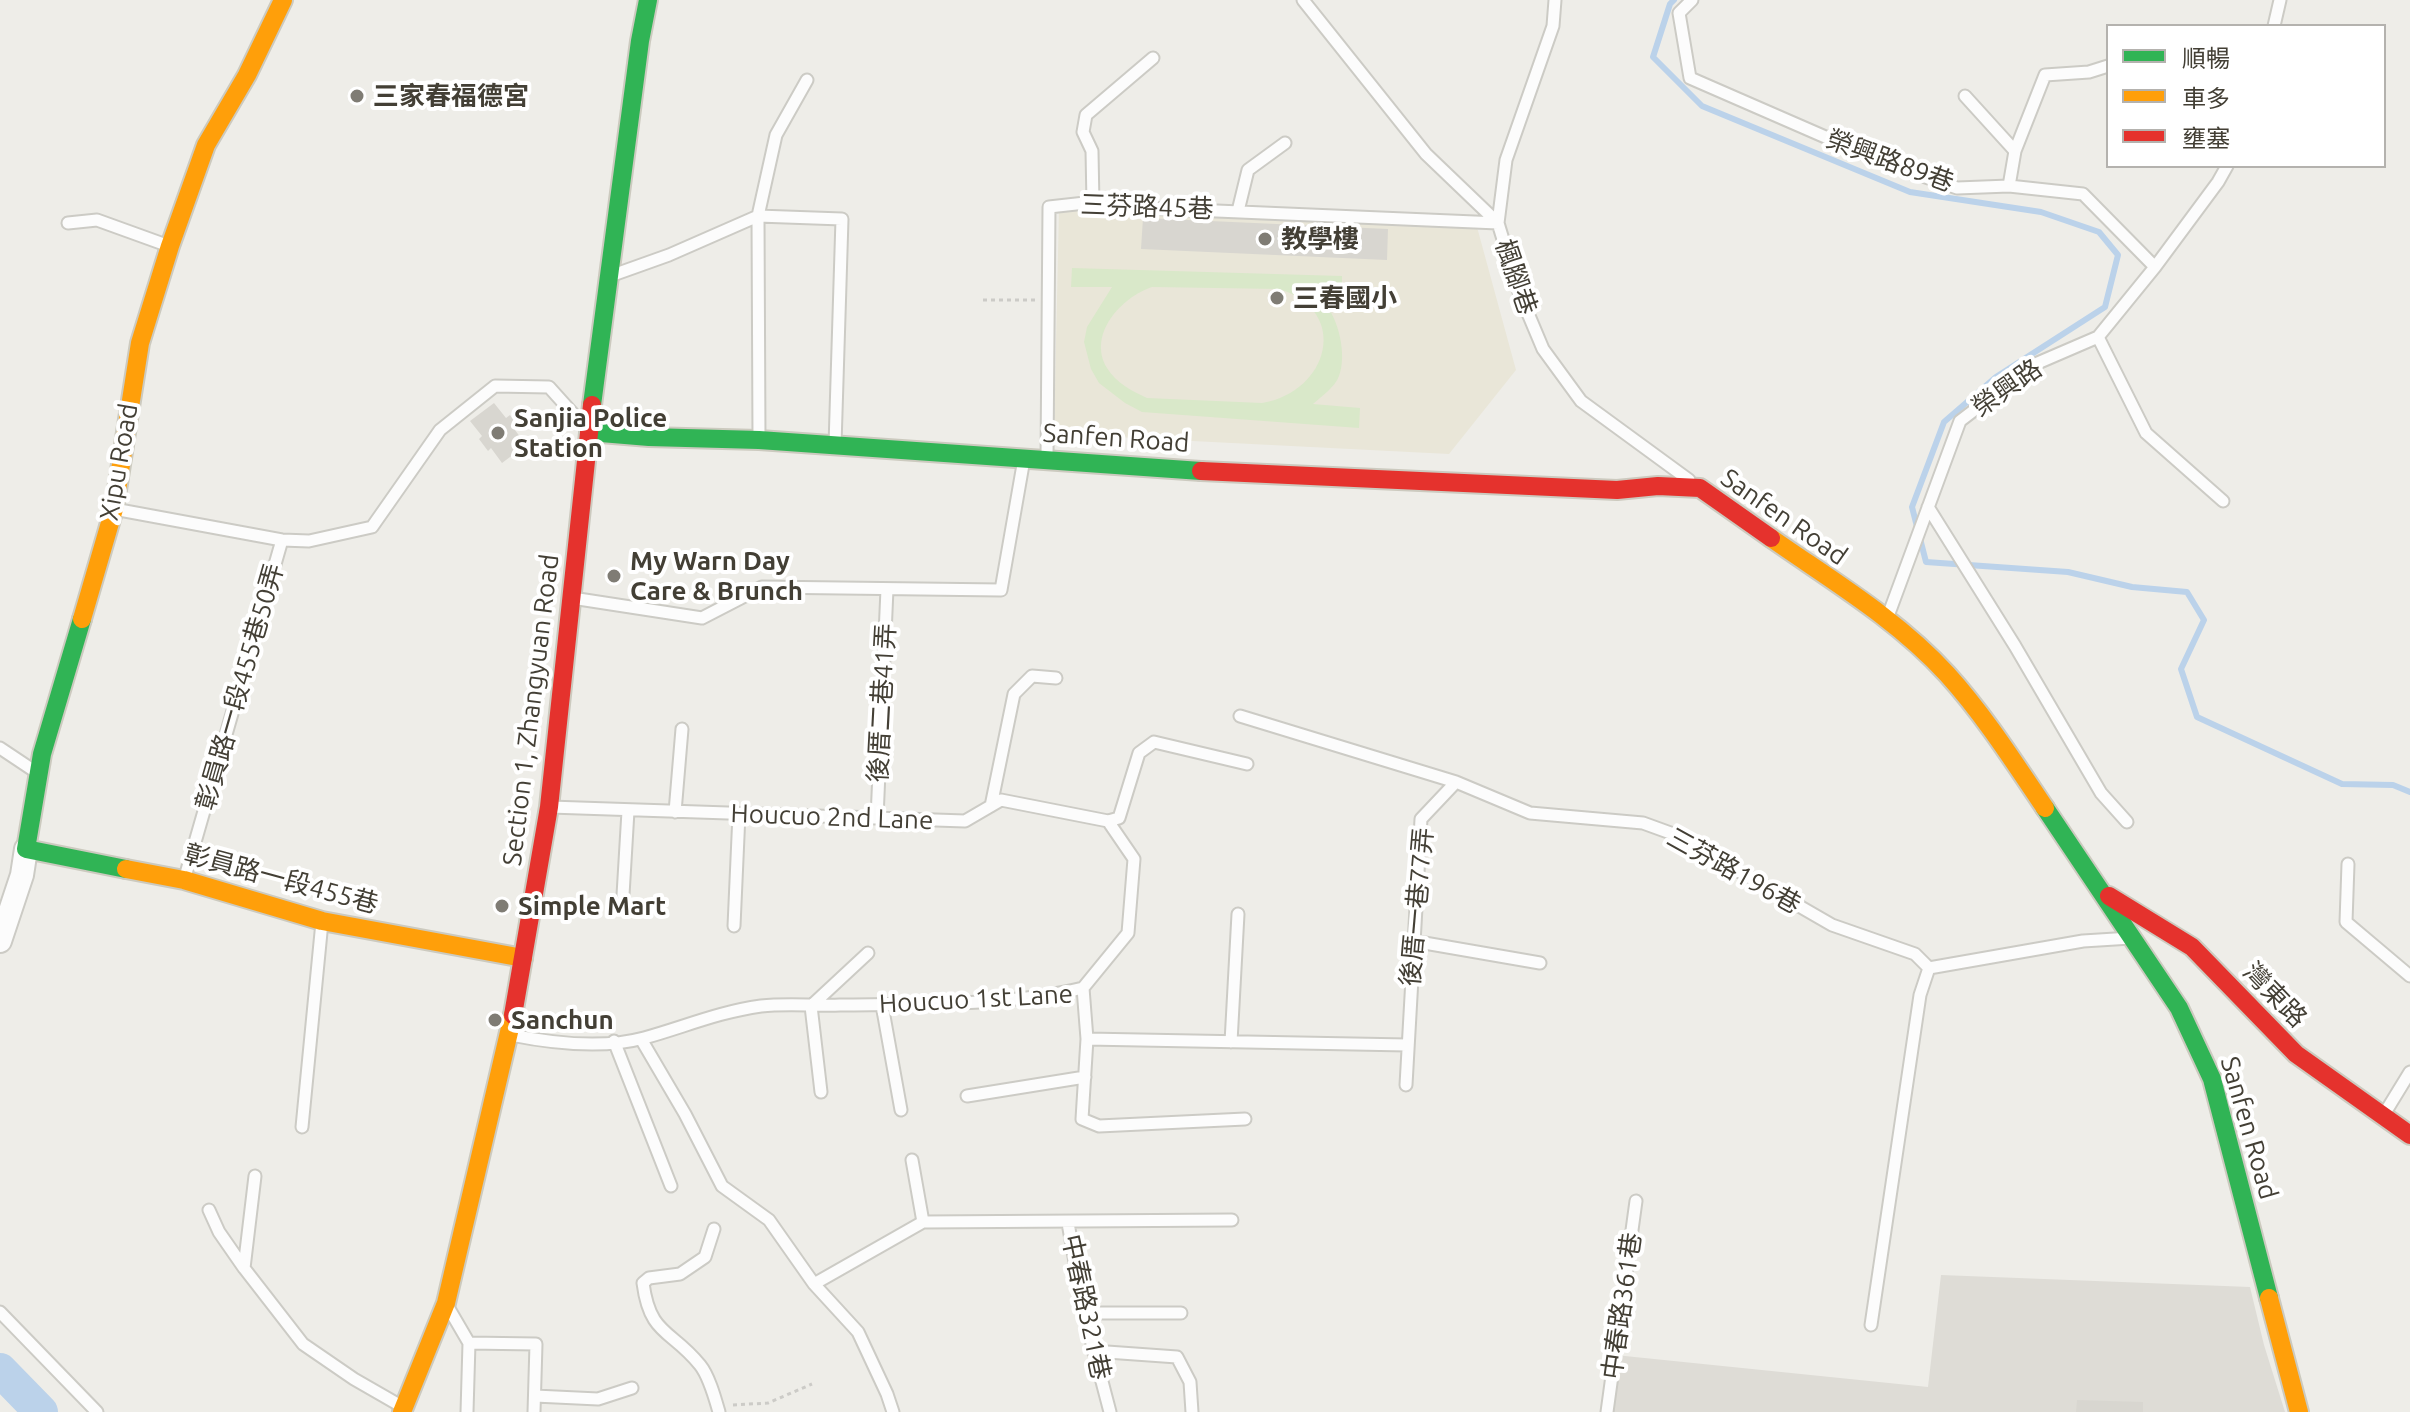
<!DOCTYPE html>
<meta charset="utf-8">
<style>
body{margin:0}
#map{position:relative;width:2410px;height:1412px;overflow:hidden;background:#eeede8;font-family:Ubuntu,"Noto Sans TC",sans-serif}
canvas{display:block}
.legend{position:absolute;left:2106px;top:24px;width:280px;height:144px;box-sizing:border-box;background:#fff;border:2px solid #b4b2ae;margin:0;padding:10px 14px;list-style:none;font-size:24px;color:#433f35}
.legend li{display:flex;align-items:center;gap:16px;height:40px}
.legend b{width:40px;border:2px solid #b4b2ae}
</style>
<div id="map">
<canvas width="2410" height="1412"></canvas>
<ul class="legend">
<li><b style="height:10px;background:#30b455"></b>順暢</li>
<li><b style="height:10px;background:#ff9f0a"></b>車多</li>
<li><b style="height:10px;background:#e5322d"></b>壅塞</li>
</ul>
</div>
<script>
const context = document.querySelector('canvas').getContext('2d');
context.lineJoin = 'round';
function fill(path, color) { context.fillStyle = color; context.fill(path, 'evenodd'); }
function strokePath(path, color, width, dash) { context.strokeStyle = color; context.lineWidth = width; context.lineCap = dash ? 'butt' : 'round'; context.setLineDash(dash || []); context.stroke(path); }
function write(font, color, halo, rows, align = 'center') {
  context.font = font + ' Ubuntu,"Noto Sans TC",sans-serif'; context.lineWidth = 8; context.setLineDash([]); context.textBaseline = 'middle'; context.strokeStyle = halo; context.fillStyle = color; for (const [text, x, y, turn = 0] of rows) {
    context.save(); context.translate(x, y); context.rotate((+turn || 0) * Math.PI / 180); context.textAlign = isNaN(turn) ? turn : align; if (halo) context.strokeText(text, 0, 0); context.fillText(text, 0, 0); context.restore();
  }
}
const industrial = new Path2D(`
 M 1941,1275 L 2250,1287 L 2264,1345 L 2285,1412 L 1607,1412 L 1615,1355 L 1928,1387 Z`);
const education = new Path2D(`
 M 1059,209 L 1477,227 L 1516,370 L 1449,454 L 1054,434 Z`);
const green = new Path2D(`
 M 1072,268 L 1342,276 L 1342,292 L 1311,291 C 1315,295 1321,299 1325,304 C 1339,320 1347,355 1339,376 C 1335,387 1322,396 1313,404 L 1360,408 L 1359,428 L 1142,412 L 1125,403 L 1099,383 L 1091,369 L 1084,342 L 1087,327 L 1112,287 L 1071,287 ZM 1152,287 L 1279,289 C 1351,311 1329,392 1262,403 L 1147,398 C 1132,391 1116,383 1107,368 C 1087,334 1122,297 1152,287 Z`);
const stream = new Path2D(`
 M 1674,0 L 1670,4 L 1653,57 L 1702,106 L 1910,192 L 2041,212 L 2099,232 L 2118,255 L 2105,307 L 1996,377 L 1944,422 L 1912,507 L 1926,562 L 2068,572 L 2132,587 L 2187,592 L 2204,620 L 2181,669 L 2197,717 L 2342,784 L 2393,785 L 2410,792`);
const river = new Path2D(`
 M 0,1370 L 41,1412`);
const building = new Path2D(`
 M 1143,218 L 1388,229 L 1387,260 L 1141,249 Z
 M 494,403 L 506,418 L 510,415 L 518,427 L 515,430 L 526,445 L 502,463 L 491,448 L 488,451 L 479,439 L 482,436 L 470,421 Z
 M 2077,1400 L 2143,1402 L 2143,1412 L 2076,1412 Z`);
const path = new Path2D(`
 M 983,300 L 1035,300
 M 733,1405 L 768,1403 L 812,1384`);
const lane = new Path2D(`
 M 1303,0 L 1426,154 L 1498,223
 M 1555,0 L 1553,26 L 1506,160 L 1498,223 L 1519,292 L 1543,349 L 1581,401 L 1689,480
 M 1692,0 L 1679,13 L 1690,78 L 1885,163 L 1957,188 L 2009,186 L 2083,194 L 2155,267
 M 2274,26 L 2280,0
 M 1965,96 L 2015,151
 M 2009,186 L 2015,151 L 2045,75 L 2089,72 L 2108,66
 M 1093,204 L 1092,151 L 1083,132 L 1086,115 L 1153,58
 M 1238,211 L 1248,170 L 1285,143
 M 68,223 L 97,220 L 169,246
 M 613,275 L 669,255 L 758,216 L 842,219 L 835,445
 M 2098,337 L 2146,433 L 2223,501
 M 759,439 L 758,216 L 776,135 L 807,80
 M 1047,457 L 1049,207 L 1085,203 L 1123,207 L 1498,223
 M 1928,507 L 2015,646 L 2101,793 L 2127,822
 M 114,509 L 282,540 L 309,541 L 372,527 L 440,430 L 495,386 L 549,387 L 585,427
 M 572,598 L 702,618 L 762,587 L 1001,590 L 1024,459
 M 1888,616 L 1960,421 L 2033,365 L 2098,337 L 2155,267 L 2218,182 L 2227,166
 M 1240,716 L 1456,782 L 1530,813 L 1643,823 L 1676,835 L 1832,925 L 1915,954 L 1929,968 L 2083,941 L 2131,938
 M 0,748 L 36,772
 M 991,806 L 1014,694 L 1032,676 L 1056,678
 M 550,807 L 965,821 L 1001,800 L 1108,821 L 1119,818 L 1139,753 L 1154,742 L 1247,764
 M 675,812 L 682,729
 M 877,818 L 887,589
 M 2348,864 L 2346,922 L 2410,976
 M 185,877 L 282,540
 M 623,895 L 628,811
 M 734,926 L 739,814
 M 1413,941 L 1540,963
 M 1083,988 L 1128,933 L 1134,859 L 1108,821
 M 882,1005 L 901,1110
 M 511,1035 C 551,1043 603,1049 644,1038 C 684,1027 718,1012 761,1006 C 787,1003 814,1006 840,1005 C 917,1004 1010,1006 1083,988 L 1087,1039 L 1407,1045
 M 641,1039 L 685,1114 L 722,1186 L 769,1220 L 814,1284 L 858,1332 L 887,1394 L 893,1412
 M 1087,1039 L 1082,1119 L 1099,1126 L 1245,1119
 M 614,1041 L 671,1186
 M 1231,1042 L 1238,914
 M 1406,1085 L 1421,819 L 1456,782
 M 821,1092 L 811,1006 L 868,953
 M 967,1096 L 1085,1077
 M 2383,1116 L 2410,1072
 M 302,1127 L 322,922
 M 912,1160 L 923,1222
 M 209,1210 L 219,1232 L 244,1268 L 303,1344 L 354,1379 L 401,1406
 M 1068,1223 L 1084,1313 L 1110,1412
 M 714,1229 L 705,1257 L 680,1274 L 649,1278 L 643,1283 C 650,1336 671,1329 700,1365 C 709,1376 715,1398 719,1412
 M 244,1268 L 255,1176
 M 814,1284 L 923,1222 L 1232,1220
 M 448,1307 L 469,1343 L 467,1412
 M 0,1312 L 97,1412
 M 1084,1313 L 1181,1313
 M 1871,1325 L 1920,995 L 1929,968
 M 469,1343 L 536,1344 L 534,1412
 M 1093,1351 L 1177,1357 L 1190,1382 L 1192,1412
 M 535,1396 L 598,1399 L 632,1388
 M 1607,1412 L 1636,1201`);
const street = new Path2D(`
 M 0,941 L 22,875 L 26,849`);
const fast = new Path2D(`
 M 592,405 L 640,41 L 648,0
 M 589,432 L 649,437 L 759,440 L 1201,471
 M 82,619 L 42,754 L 26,849 L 126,869
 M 2045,808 L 2179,1008 L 2212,1079 L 2269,1298`);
const slow = new Path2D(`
 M 1771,538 C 1831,580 1897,619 1947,674 C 1984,715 2014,762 2045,808
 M 82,619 L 114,509 L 140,343 L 170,246 L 206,145 L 247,75 L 283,0
 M 126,869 L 184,880 L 322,921 L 523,958
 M 2269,1298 L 2299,1412
 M 402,1412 L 446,1303 L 513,1015`);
const jam = new Path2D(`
 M 1201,471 L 1617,490 L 1658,486 L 1700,488 L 1771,538
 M 2109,896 L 2192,947 L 2296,1054 L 2410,1135
 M 513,1015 L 549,807 L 592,405`);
const markers = [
 [357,96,8,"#7f7c74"],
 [1265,239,8,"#7f7c74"],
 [1277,298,8,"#7f7c74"],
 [498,433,8,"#7f7c74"],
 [614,576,8,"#7f7c74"],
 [502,906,8,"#7f7c74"],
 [495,1020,8,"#7f7c74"]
];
const poiNames = [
 ["三家春福德宮",373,96],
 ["教學樓",1281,239],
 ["三春國小",1293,298],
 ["Sanjia Police",514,418],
 ["Station",514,448],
 ["My Warn Day",630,561],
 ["Care & Brunch",630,591],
 ["Simple Mart",518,906],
 ["Sanchun",511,1020]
];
const streetNames = [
 ["榮興路89巷",1890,161,20],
 ["三芬路45巷",1147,207,2],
 ["楓腳巷",1516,277,71],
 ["榮興路",2007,388,-35],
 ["Sanfen Road",1116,438,4],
 ["Xipu Road",119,462,-80],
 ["Sanfen Road",1784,517,35],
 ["彰員路一段455巷50弄",240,687,-74],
 ["後厝二巷41弄",882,703,-87],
 ["Section 1, Zhangyuan Road",531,710,-83],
 ["Houcuo 2nd Lane",832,817,2],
 ["三芬路196巷",1734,871,29],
 ["彰員路一段455巷",281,879,15],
 ["後厝一巷77弄",1417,907,-85],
 ["灣東路",2275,995,46],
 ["Houcuo 1st Lane",976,999,-3],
 ["Sanfen Road",2249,1128,74],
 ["中春路361巷",1622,1306,-82],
 ["中春路321巷",1086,1307,78]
];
fill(industrial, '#dedcd6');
fill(education, '#e9e6d8');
fill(green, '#d9e8c9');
strokePath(stream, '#bbd2ea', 6);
strokePath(river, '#bbd2ea', 34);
fill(building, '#d8d6d0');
strokePath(lane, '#cccbc5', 15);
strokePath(street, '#cccbc5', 26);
strokePath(fast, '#cccabf', 22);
strokePath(slow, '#cccabf', 22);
strokePath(jam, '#cccabf', 22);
strokePath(path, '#cccbc7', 3, [4, 4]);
strokePath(lane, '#fcfcfc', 11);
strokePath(street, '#fcfcfc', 22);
strokePath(fast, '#30b455', 18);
strokePath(slow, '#ff9f0a', 18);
strokePath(jam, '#e5322d', 18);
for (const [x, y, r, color] of markers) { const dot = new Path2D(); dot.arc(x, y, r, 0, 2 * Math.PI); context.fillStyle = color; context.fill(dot); strokePath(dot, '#fff', 3); }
write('bold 26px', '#433f35', '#fff', poiNames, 'left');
write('26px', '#433f35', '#fff', streetNames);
</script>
